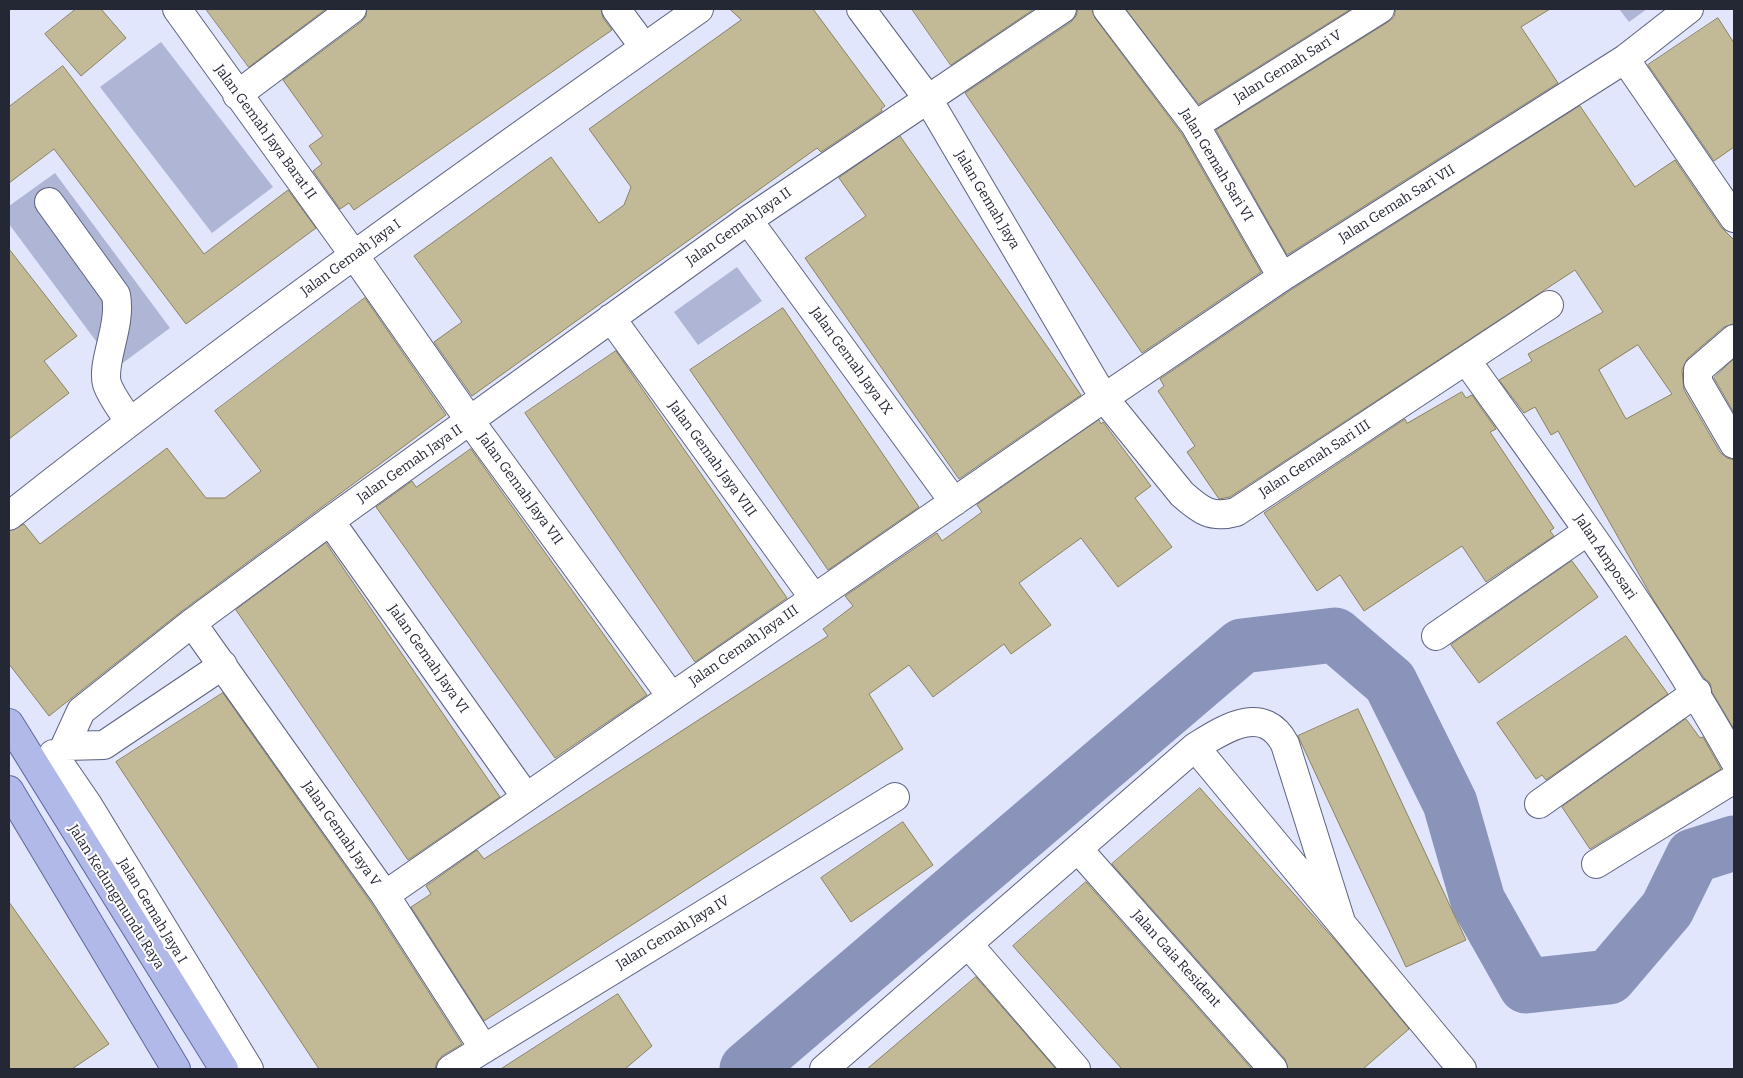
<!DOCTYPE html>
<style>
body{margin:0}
#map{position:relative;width:1743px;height:1078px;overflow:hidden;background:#e1e6fc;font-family:Bitter,serif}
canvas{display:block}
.frame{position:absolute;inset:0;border:10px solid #242734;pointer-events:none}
</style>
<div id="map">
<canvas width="1743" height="1078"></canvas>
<div class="frame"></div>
</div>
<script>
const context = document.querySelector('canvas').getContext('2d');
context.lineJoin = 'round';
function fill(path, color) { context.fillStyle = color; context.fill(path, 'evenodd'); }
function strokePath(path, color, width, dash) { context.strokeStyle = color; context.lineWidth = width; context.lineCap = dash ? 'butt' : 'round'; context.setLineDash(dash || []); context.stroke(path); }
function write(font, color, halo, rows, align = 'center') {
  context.font = font + ' Bitter,serif'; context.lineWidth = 4; context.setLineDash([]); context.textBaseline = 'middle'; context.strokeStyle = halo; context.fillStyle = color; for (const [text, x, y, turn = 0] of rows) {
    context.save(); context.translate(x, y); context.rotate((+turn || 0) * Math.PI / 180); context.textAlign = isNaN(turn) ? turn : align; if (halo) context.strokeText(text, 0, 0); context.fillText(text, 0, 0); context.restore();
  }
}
const green = new Path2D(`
 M 1619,9 L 1647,9 L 1629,22 Z
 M 161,42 L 273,187 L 212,233 L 100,87 Z
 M 55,173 L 170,328 L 116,368 L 9,224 L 9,206 Z
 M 737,267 L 762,301 L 698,345 L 674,312 Z`);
const river = new Path2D(`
 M 747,1069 L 1242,646 L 1335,635 L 1390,682 L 1450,803 L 1478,901 L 1526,986 L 1609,977 L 1667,909 L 1693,856 L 1734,843`);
const building = new Path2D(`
 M 76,9 L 101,9 L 126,38 L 81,76 L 45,34 Z
 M 206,9 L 326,9 L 249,67 Z
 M 367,9 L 601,9 L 603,18 L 612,30 L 354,210 L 349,203 L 340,209 L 313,171 L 322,164 L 309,146 L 323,136 L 283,80 L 361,22 L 366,16 Z
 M 730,9 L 813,9 L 885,106 L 881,109 L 882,111 L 821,152 L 817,148 L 472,396 L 434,342 L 462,322 L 414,256 L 551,157 L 599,223 L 624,205 L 631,187 L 589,129 L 741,20 Z
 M 912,9 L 1034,9 L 951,65 Z
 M 1078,9 L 1092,9 L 1095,18 L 1182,134 L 1261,272 L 1142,353 L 965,93 L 1071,22 L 1076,16 Z
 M 1126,9 L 1351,9 L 1199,104 Z
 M 1396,9 L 1550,9 L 1521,27 L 1558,83 L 1287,255 L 1216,130 L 1388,22 L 1394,17 Z
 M 1718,18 L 1734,43 L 1734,147 L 1714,161 L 1648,65 Z
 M 63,66 L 204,254 L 288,190 L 316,228 L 186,324 L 54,149 L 9,183 L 9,107 Z
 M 1580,106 L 1635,187 L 1675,160 L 1721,227 L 1734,240 L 1734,324 L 1724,327 L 1688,358 L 1682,370 L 1684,390 L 1720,452 L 1727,458 L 1734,460 L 1734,729 L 1712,692 L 1710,683 L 1704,678 L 1653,599 L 1558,431 L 1551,435 L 1535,407 L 1524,413 L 1499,380 L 1532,361 L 1528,354 L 1603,312 L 1575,270 L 1230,497 L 1219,499 L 1187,452 L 1195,446 L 1158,391 L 1164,386 L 1160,379 L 1291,290 ZM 1638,345 L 1672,394 L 1626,419 L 1599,370 Z
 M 900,136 L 1081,395 L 959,479 L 805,258 L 866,216 L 839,178 Z
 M 9,249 L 77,336 L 44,361 L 69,393 L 9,439 Z
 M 365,298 L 446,415 L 182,611 L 49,716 L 9,664 L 9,531 L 24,524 L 40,544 L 167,448 L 206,498 L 225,498 L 261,471 L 215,411 Z
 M 783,308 L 919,507 L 828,570 L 690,370 Z
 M 616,351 L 787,598 L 695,662 L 525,413 Z
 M 1734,359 L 1734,413 L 1714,378 Z
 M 1462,392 L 1466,398 L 1472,395 L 1496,429 L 1490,432 L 1554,528 L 1550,531 L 1554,536 L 1486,582 L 1462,546 L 1364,611 L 1340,575 L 1317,591 L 1264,513 L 1405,419 L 1407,423 Z
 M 1099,420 L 1101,424 L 1103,422 L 1151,486 L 1135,498 L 1172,547 L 1118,587 L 1081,538 L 1019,583 L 1051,625 L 1011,654 L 1004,644 L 933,697 L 909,665 L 869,694 L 903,749 L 484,1021 L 411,907 L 431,894 L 426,886 L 477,850 L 484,859 L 828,636 L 823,629 L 853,606 L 845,596 L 937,533 L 942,541 L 982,512 L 977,505 Z
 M 471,449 L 647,695 L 555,758 L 376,507 L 412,481 L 416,487 Z
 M 326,543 L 500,797 L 408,860 L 236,610 Z
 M 1572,561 L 1598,597 L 1479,683 L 1451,645 Z
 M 1626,636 L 1668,694 L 1546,780 L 1542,775 L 1536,779 L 1497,723 Z
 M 223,693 L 372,904 L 462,1044 L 442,1056 L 437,1062 L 435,1069 L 319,1069 L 116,762 Z
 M 1358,709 L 1466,940 L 1406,967 L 1298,736 Z
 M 1686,719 L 1700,738 L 1703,737 L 1721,769 L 1590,849 L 1562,807 Z
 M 1200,788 L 1341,947 L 1409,1029 L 1363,1069 L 1288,1069 L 1285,1059 L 1112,864 Z
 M 903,822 L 933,865 L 851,922 L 821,878 Z
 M 1086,882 L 1252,1069 L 1122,1069 L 1096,1040 L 1013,946 Z
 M 9,902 L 109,1044 L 72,1069 L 9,1069 Z
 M 976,977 L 1056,1069 L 867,1069 L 927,1018 Z
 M 618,994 L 652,1046 L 625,1069 L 501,1069 Z`);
const minor = new Path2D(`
 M 177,9 L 354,255 L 470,421 L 671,696
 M 616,9 L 644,47
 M 861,9 L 928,99 L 1104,398 L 1182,494 C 1200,510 1211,519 1236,512 L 1549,305
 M 1107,9 L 1195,125 L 1282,277
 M 1625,59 L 1734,218
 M 237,95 L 352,9
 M 1195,125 L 1380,9
 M 49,202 L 116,295 C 122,326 101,362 107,384 C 111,396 122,410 129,421
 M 748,220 L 954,502
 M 611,318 L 814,598
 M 1734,339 L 1698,370 L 1698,382 L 1734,444
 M 1466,360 C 1559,490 1656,620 1734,760
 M 9,516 C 233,339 466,173 699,9
 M 330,521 L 526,797
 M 192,623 L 385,895 L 484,1049
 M 1436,636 L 1588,531
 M 65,746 L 81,711 L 192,623 L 330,521 L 748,220 L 1062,9
 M 65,746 L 104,745 L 223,665
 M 1195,747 L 1462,1069
 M 53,754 L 88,805 L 249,1069
 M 1539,804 L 1697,692
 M 1078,849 L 1273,1069
 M 1596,864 L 1734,779
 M 385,895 L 1104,398 L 1282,277 L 1625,59 L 1689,9
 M 968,944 L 1076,1069
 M 451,1069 L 895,797
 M 824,1069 L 1195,747 C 1223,730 1263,702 1285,744 L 1341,922`);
const major = new Path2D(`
 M 9,723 L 224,1069
 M 9,790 L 176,1069`);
const streetNames = [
 ["Jalan Gemah Sari V",1288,67,-32],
 ["Jalan Gemah Jaya Barat II",265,132,54],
 ["Jalan Gemah Sari VI",1216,165,59],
 ["Jalan Gemah Jaya",987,200,59],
 ["Jalan Gemah Sari VII",1397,204,-32],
 ["Jalan Gemah Jaya II",739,227,-35],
 ["Jalan Gemah Jaya I",351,258,-36],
 ["Jalan Gemah Jaya IX",851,361,54],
 ["Jalan Gemah Jaya VIII",712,459,54],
 ["Jalan Gemah Sari III",1315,459,-33],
 ["Jalan Gemah Jaya II",410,464,-35],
 ["Jalan Gemah Jaya VII",520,489,54],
 ["Jalan Amposari",1605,557,56],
 ["Jalan Gemah Jaya III",744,646,-35],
 ["Jalan Gemah Jaya VI",428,659,55],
 ["Jalan Gemah Jaya V",341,834,55],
 ["Jalan Kedungmundu Raya",116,897,58],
 ["Jalan Gemah Jaya I",152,911,59],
 ["Jalan Gemah Jaya IV",673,933,-31],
 ["Jalan Gaia Resident",1176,959,48]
];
fill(green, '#afb6d5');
strokePath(river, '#8a93ba', 55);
fill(building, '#c2b996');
strokePath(building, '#8a8260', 1);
strokePath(minor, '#5c6281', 30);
strokePath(major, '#5e679f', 30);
strokePath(minor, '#fff', 28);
strokePath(major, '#b1b9e8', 28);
write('14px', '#242734', '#fff', streetNames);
</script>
